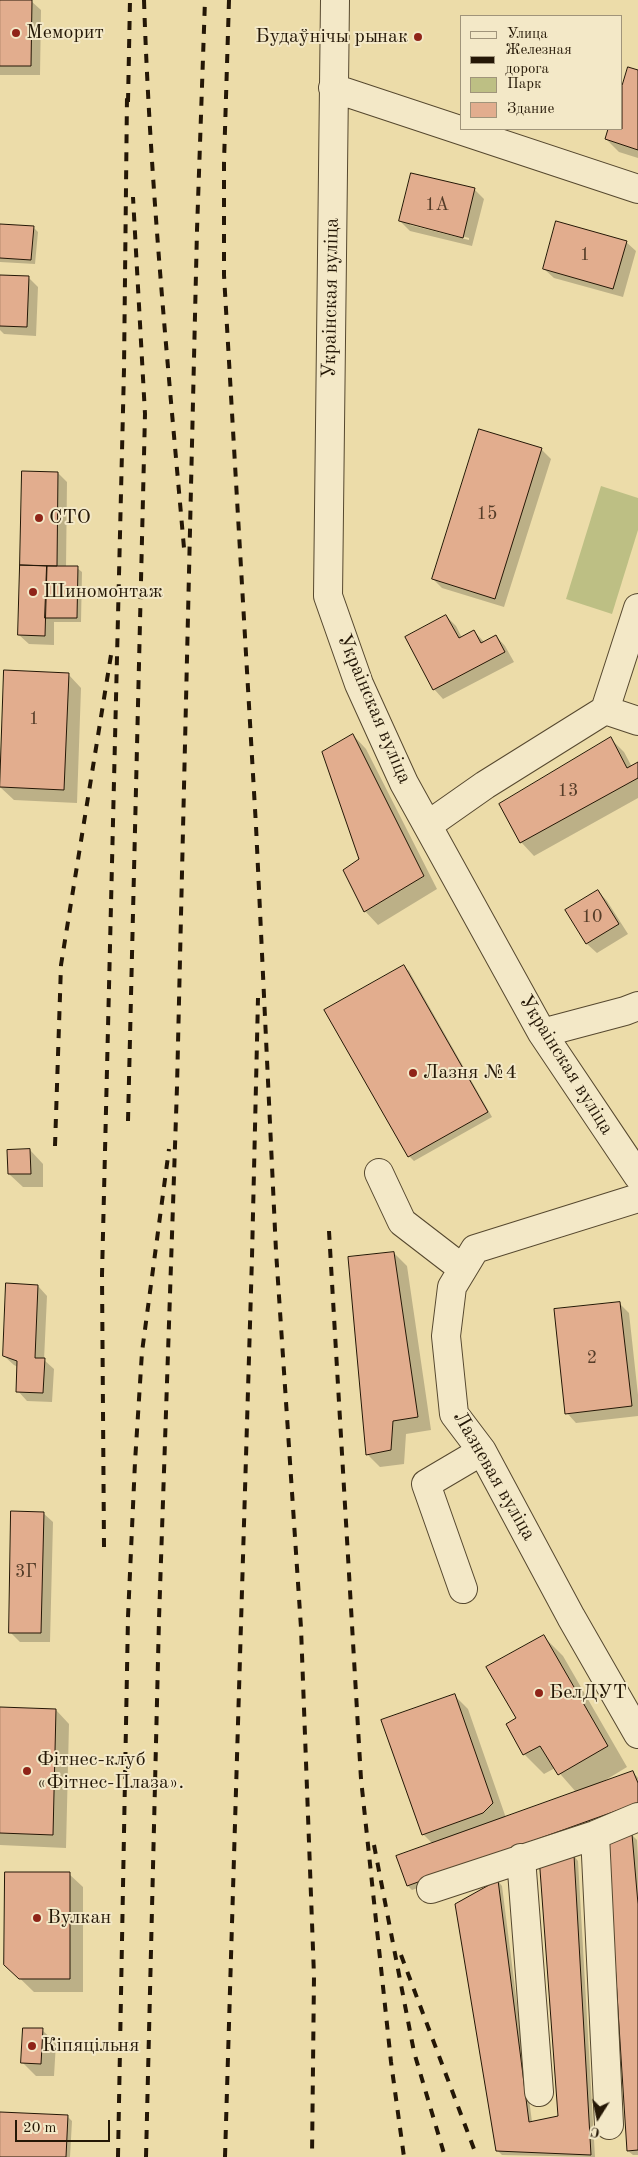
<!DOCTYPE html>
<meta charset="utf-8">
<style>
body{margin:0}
#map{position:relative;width:638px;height:2157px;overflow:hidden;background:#ecdca9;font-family:"Old Standard TT",serif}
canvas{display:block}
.legend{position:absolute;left:460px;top:15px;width:162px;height:115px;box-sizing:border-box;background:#f3e8c7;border:1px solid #a0947a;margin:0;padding:6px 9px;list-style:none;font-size:15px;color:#241706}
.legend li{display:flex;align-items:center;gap:10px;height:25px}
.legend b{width:25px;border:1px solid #a0947a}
.north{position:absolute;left:573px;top:2092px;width:50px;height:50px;-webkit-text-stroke:4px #f3e8c7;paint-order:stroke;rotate:190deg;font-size:14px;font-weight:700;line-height:20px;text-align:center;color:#241706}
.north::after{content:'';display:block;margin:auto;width:18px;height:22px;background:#241706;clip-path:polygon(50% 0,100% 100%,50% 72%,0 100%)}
.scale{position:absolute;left:15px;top:2120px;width:95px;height:22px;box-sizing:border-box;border:2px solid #241706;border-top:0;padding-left:6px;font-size:15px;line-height:18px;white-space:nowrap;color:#241706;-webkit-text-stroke:4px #f3e8c7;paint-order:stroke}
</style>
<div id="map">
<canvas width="638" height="2157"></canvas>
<ul class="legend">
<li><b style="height:6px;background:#f3e8c7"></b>Улица</li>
<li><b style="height:6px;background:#241706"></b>Железная дорога</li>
<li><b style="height:14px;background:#bdbf84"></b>Парк</li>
<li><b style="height:14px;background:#e2ad8e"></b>Здание</li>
</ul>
<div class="north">С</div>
<div class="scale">20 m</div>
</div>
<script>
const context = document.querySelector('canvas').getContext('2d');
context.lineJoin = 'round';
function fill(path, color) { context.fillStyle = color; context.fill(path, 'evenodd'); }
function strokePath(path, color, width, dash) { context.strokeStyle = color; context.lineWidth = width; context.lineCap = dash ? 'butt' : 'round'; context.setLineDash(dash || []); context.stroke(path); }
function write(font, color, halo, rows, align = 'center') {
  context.font = font + ' "Old Standard TT",serif'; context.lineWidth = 4; context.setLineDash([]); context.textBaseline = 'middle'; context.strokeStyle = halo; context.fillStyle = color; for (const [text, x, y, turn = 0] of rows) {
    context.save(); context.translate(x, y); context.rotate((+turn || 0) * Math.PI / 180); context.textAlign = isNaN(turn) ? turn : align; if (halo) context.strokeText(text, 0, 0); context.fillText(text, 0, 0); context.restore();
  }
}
const green = new Path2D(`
 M 601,486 L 638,498 L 638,530 L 612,614 L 566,599 Z`);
const shadow = new Path2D(`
 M 0,1 L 31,1 L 41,10 L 40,75 L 0,75 Z
 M 629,68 L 638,71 L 638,158 L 619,152 L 606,139 L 609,129 L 622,129 L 622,90 Z
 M 474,189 L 484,199 L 472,246 L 410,231 L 400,221 ZM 410,223 L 469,238 L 469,240 L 410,225 Z
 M 0,225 L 33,227 L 38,232 L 35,264 L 0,262 Z
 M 626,242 L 636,251 L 623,297 L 554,278 L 544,269 Z
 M 0,276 L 28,277 L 38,287 L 36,336 L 4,334 L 0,330 Z
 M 541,449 L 551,459 L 504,607 L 442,588 L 433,579 Z
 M 23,472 L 58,473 L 67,482 L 66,568 L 77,568 L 82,572 L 81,622 L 54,622 L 54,645 L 29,644 L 19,635 Z
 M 446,616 L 456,626 L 462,638 L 474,631 L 484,642 L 496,636 L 505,646 L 514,662 L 443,699 L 434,689 Z
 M 68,674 L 81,688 L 77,803 L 14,800 L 0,787 Z
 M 353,735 L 366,749 L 437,889 L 378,925 L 365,911 Z
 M 610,738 L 624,752 L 632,767 L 638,763 L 638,798 L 534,856 L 521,842 Z
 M 598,891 L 607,901 L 628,934 L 597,953 L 587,944 L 567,910 Z
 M 404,967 L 409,971 L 492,1117 L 414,1161 L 409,1156 L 326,1011 Z
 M 30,1150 L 43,1164 L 43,1187 L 23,1187 L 9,1174 Z
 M 394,1253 L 407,1266 L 431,1430 L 406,1434 L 404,1464 L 380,1467 L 367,1454 Z
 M 38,1286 L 47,1296 L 44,1360 L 54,1369 L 52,1402 L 27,1401 L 18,1391 L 18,1367 L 14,1365 L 4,1356 Z
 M 619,1303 L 629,1313 L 638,1395 L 638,1416 L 576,1423 L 567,1413 Z
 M 43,1513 L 53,1522 L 50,1642 L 20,1642 L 10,1632 Z
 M 543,1636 L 563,1656 L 627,1767 L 599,1784 L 633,1772 L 638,1778 L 638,1809 L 412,1890 L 408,1886 L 433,1844 L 423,1834 L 454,1695 L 468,1709 L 506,1818 L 576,1792 L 555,1768 L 544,1774 L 524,1754 L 517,1719 Z
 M 0,1709 L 56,1710 L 69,1724 L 66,1848 L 0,1845 Z
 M 632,1835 L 637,1840 L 638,1858 L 638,2155 L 633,2155 L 628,2151 Z
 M 574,1856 L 578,1861 L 595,2157 L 502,2155 L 497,2150 L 498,1881 L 502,1886 L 532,2122 L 559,2117 Z
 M 69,1874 L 83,1887 L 83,1992 L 34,1992 L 5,1964 Z
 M 42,2030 L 56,2043 L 54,2076 L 36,2076 L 22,2062 Z
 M 0,2114 L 67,2116 L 72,2121 L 70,2157 L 0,2157 Z`);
const building = new Path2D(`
 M 0,0 L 32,0 L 31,66 L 0,66 Z
 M 628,67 L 638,70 L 638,150 L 605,139 L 608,129 L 622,129 L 622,86 Z
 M 411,173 L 475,188 L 463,238 L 399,221 Z
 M 556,221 L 627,241 L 613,289 L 543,269 Z
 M 0,224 L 34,226 L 31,260 L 0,258 Z
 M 0,275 L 29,276 L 27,327 L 0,326 Z
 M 479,429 L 542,448 L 495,599 L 432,579 Z
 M 22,471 L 58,472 L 57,566 L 20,565 Z
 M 20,565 L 47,566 L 45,636 L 18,635 Z
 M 47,566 L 78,566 L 77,618 L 45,618 Z
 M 446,615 L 459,638 L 474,630 L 481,643 L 496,635 L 505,652 L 433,690 L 405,637 Z
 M 4,670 L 69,673 L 64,790 L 0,787 Z
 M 353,734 L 424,876 L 364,912 L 343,870 L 359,859 L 322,752 Z
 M 611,737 L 627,768 L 638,762 L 638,778 L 520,843 L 499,804 Z
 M 598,890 L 619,924 L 586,944 L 565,910 Z
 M 404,965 L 488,1112 L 408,1157 L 324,1010 Z
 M 30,1149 L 31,1174 L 8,1174 L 7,1150 Z
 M 394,1252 L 418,1417 L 393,1421 L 391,1450 L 366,1455 L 348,1257 Z
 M 6,1283 L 38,1285 L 35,1358 L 45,1358 L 43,1393 L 16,1392 L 17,1361 L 3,1356 Z
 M 620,1302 L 632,1406 L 565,1414 L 554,1309 Z
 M 11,1511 L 44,1512 L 41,1633 L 9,1633 Z
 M 544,1635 L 608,1746 L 558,1775 L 540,1746 L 523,1755 L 506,1724 L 516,1718 L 486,1667 Z
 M 455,1694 L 493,1803 L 483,1813 L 422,1835 L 381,1720 Z
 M 0,1707 L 56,1709 L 53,1835 L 0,1833 Z
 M 633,1771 L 638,1783 L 638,1803 L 407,1886 L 396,1856 Z
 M 632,1834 L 638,1904 L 638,2150 L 627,2151 L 607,1838 Z
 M 574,1855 L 591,2155 L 496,2151 L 455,1904 L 498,1880 L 529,2122 L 558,2116 L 539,1856 Z
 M 5,1872 L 70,1872 L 70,1979 L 19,1979 L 4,1965 Z
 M 23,2028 L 43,2028 L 41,2064 L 21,2063 Z
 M 0,2112 L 68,2115 L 66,2157 L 0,2157 Z`);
const minor = new Path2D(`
 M 335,0 L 328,596 L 359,684 L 404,783 L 542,1033 L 638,1176
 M 333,88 L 638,189
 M 605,710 L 638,721
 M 428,825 L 485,785 L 605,710 L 638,608
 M 542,1033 L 625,1011 L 638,1006
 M 379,1173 L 402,1222 L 463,1269
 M 638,1198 L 475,1249 L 452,1287 L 446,1336 L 454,1414 L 482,1451 L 571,1617 L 638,1734
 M 463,1589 L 426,1484 L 482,1451
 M 595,1835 L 609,2125
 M 521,1858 L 539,2092
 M 431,1889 L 595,1835 L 638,1817`);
const rail = new Path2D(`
 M 144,0 C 150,183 168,366 184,548
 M 229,0 L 224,162 L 224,275 L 256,826 L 276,1251 L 301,1628 L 314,1976 L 312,2157
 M 128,102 L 130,0
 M 128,1121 L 145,414 L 133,197
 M 55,1146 L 61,965 L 111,655
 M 329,1231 L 361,1779 L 391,2062 L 404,2157
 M 104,1547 L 102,1275 L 124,369 L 127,97
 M 374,1845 L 414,2052 L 445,2157
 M 401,1955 L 477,2157
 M 118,2157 L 128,1617 L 135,1462 L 142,1352 L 169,1149
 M 146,2157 L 159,1619 L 177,1087 L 197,230 L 205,0
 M 225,2157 L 252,1257 L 258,998`);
const markers = [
 [16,33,5,"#8f2418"],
 [418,37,5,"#8f2418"],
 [39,518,5,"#8f2418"],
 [33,592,5,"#8f2418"],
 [413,1073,5,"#8f2418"],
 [539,1693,5,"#8f2418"],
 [27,1771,5,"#8f2418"],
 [37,1918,5,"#8f2418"],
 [32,2046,5,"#8f2418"]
];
const numberNames = [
 ["1А",437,205],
 ["1",585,255],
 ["15",487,514],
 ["1",34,719],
 ["13",568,791],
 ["10",592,917],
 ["2",592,1358],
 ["3Г",26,1572]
];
const poiNames = [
 ["Меморит",26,33],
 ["Будаўнічы рынак",408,37,"right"],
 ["СТО",49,518],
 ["Шиномонтаж",43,592],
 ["Лазня №4",423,1073],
 ["БелДУТ",549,1693],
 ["Фітнес-клуб",37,1760],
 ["«Фітнес-Плаза».",37,1783],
 ["Вулкан",47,1918],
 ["Кіпяцільня",42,2046]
];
const streetNames = [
 ["Украінская вуліца",331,298,-89],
 ["Украінская вуліца",374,709,67],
 ["Украінская вуліца",566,1065,58],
 ["Лазневая вуліца",494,1476,60]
];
fill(green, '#bdbf84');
fill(shadow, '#0003');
fill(building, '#e2ad8e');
strokePath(building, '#241706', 1);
strokePath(minor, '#56482f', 30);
strokePath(minor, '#f3e8c7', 28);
strokePath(rail, '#241706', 4, [9, 9]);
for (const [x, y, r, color] of markers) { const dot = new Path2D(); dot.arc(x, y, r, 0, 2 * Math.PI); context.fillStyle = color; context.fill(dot); strokePath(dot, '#f3e8c7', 2); }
write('18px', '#543c28', null, numberNames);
write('20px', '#241706', '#f3e8c7', poiNames, 'left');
write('20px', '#241706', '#f3e8c7', streetNames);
</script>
